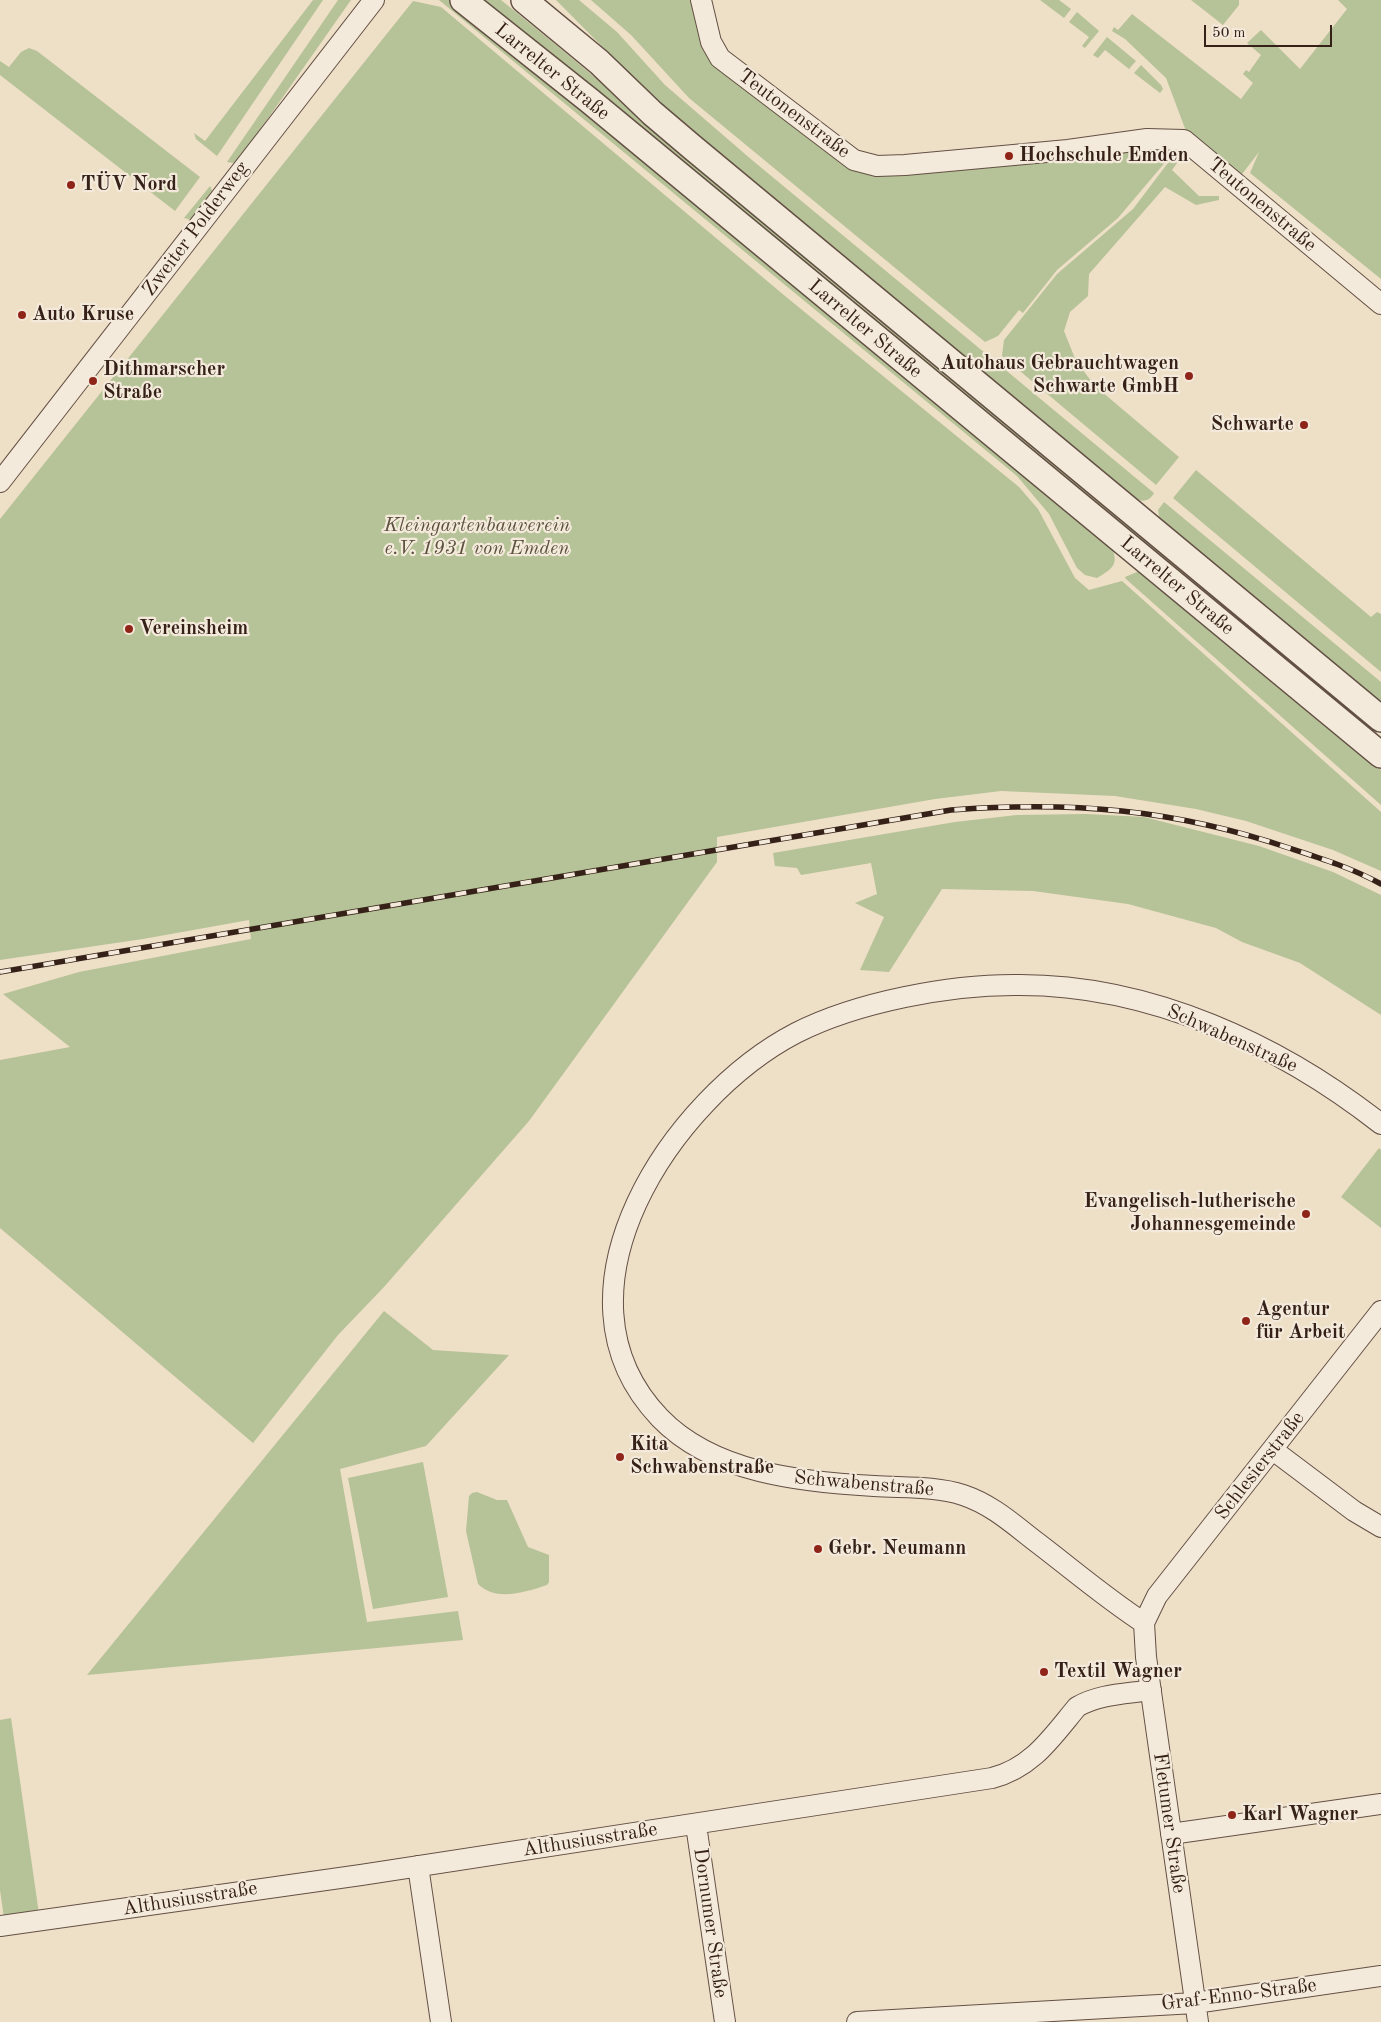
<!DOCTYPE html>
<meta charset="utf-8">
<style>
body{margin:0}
#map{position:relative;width:1381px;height:2022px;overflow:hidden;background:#eedfc7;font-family:"Old Standard TT",serif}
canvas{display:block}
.scale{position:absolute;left:1204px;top:25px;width:128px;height:22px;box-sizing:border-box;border:2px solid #352118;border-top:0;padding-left:6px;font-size:15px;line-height:18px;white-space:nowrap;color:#352118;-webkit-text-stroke:4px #f4eadb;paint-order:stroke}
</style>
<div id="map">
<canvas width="1381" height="2022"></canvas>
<div class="scale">50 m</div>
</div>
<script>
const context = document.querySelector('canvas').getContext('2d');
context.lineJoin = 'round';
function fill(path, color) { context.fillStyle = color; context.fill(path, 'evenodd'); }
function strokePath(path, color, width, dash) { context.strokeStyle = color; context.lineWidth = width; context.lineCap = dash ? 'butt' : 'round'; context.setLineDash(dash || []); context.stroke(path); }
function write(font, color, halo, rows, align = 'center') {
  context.font = font + ' "Old Standard TT",serif'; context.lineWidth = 4.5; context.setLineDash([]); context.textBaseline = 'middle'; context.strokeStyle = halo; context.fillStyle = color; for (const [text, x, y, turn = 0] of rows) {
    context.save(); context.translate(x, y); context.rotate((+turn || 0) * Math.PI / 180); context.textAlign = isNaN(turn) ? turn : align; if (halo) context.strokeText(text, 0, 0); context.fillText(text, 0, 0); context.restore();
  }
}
const green = new Path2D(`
 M 313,0 L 323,0 L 217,156 L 196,139 L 194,133 L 205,141 Z
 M 338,0 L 351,0 L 238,161 L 233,163 L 227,162 Z
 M 439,0 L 451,0 L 1111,545 C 1119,564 1114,568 1097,578 L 1085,575 L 1077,568 L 1049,514 L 1017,476 Z
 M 482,0 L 501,0 L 550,40 L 1225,600 L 1378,731 L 1376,734 L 1360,724 Z
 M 556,0 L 579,0 L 617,32 L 665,85 L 752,160 L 1154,493 C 1148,504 1139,501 1129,497 L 677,122 Z
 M 591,0 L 701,0 L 711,42 L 854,160 L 1186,131 L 1166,78 L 1125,39 L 1112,31 L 1114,27 L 1118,30 L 1132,14 L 1241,99 L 1253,83 L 1243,74 L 1246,70 L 1249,72 L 1261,55 L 1247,43 L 1261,30 L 1300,69 L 1347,9 L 1338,0 L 1381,0 L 1381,279 L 1250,173 L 1259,152 L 1236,182 L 1184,140 L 1118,218 L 1057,270 L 1023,313 L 1019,310 L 998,336 L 985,342 L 689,98 L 631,35 Z
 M 1040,0 L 1059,0 L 1071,9 L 1064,18 Z
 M 1191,0 L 1239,0 L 1239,5 L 1223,25 Z
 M 413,1 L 441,7 L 785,296 L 1019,487 L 1038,509 L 1075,578 L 1089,590 L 1122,581 L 1381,812 L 1381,871 L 1333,850 L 1246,821 L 1196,809 L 1115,796 L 1001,791 L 935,799 L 717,837 L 717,862 L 529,1121 L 384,1287 L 338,1335 L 253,1443 L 0,1228 L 0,1060 L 70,1047 L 3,994 L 79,972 L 251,939 L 249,920 L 143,939 L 0,960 L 0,519 Z
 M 1077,12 L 1099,31 L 1085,48 L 1082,46 L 1089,37 L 1069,22 Z
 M 1107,37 L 1136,61 L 1129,69 L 1105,50 L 1098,58 L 1093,55 Z
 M 29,48 L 37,51 L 200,177 L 175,211 L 0,75 L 0,61 L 9,67 L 21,52 Z
 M 1141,65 L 1161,85 L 1163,89 L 1160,93 L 1134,73 Z
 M 1177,151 L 1183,155 L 1172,170 L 1199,196 L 1219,196 L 1219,200 L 1196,205 L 1165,187 L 1089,274 L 1088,296 L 1070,312 L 1064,331 L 1076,361 L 1095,386 L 1179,457 L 1156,485 L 1002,356 L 1004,340 L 1057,274 L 1133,209 Z
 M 210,186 L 212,190 L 211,197 L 192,220 L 184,218 Z
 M 1196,470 L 1371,617 L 1377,612 L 1381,614 L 1381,672 L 1173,498 Z
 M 1164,502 L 1381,682 L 1381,707 L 1160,522 L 1158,510 Z
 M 1137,572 L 1148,575 L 1381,770 L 1381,805 L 1126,579 L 1125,577 Z
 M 1086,814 L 1144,817 L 1259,846 L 1333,872 L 1381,895 L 1381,1015 L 1300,963 L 1242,942 L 1216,928 L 1128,904 L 1033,891 L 942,889 L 889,972 L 860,970 L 884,917 L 855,903 L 877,894 L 871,863 L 801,875 L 797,868 L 775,866 L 773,853 L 955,822 L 1017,815 Z
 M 1379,1148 L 1381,1150 L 1381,1228 L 1341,1197 Z
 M 384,1311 L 433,1350 L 509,1355 L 426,1446 L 340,1469 L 367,1622 L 458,1611 L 463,1640 L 87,1675 Z
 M 423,1462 L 448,1597 L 373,1609 L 348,1478 Z
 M 477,1492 L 497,1500 L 507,1500 L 528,1547 L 549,1555 L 549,1582 L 547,1585 C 526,1592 496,1602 478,1584 L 466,1531 L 469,1496 L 472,1493 Z
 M 11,1718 L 40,1921 L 5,1925 L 0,1890 L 0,1720 Z`);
const minor = new Path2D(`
 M 701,0 L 711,42 L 720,58 L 854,160 L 877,166 L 905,165 L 1068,150 L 1147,139 L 1184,140 L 1381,304
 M 0,482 L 374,0
 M 1273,1450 L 1354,1511 L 1381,1527
 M 1144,1623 C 1107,1599 1073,1570 1039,1544 C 1014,1525 993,1505 963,1495 C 935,1486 903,1488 874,1486 C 801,1482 713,1473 660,1418 C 540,1293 673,1097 796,1033 C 857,1002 951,984 1020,985 C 1151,985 1279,1044 1381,1124
 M 696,1825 L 725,2022
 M 1171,1834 L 1381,1804
 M 418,1866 L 441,2022
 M 0,1926 L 361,1875 L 992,1778 C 1032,1768 1052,1737 1077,1707 C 1099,1694 1126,1694 1151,1690
 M 857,2022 L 1195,2003 L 1381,1976
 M 1198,2022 L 1146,1657 L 1144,1623 L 1157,1596 L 1381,1311`);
const tertiary = new Path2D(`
 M 463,0 L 590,101 L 1381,755
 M 524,0 L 599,62 L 652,113 L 692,147 L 1381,719`);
const rail = new Path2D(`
 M 0,972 L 951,810 C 1072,801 1173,809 1289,848 C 1320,858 1352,868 1381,884`);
const markers = [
 [1009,156,5,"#8f2418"],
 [71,185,5,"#8f2418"],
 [22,315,5,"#8f2418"],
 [1189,376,5,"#8f2418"],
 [93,381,5,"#8f2418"],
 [1304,425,5,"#8f2418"],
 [129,629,5,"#8f2418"],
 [1306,1214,5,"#8f2418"],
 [1246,1321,5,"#8f2418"],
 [620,1457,5,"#8f2418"],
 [818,1549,5,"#8f2418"],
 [1044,1672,5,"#8f2418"],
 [1232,1815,5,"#8f2418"]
];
const streetNames = [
 ["Larrelter Straße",552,72,39],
 ["Teutonenstraße",794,114,37],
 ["Teutonenstraße",1262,205,40],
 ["Zweiter Polderweg",196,229,-53],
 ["Larrelter Straße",865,329,40],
 ["Larrelter Straße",1177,586,40],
 ["Schwabenstraße",1232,1039,24],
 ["Schlesierstraße",1260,1466,-52],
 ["Schwabenstraße",864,1484,5],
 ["Fletumer Straße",1169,1823,82],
 ["Althusiusstraße",590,1840,-9],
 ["Althusiusstraße",190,1899,-9],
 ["Dornumer Straße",710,1923,82],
 ["Graf-Enno-Straße",1239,1995,-7]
];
const poiNames = [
 ["Hochschule Emden",1019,156],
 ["TÜV Nord",81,185],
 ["Auto Kruse",32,315],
 ["Autohaus Gebrauchtwagen",1179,364,"right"],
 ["Schwarte GmbH",1179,387,"right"],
 ["Dithmarscher",103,370],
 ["Straße",103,393],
 ["Schwarte",1294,425,"right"],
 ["Vereinsheim",139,629],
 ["Evangelisch-lutherische",1296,1202,"right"],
 ["Johannesgemeinde",1296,1225,"right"],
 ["Agentur",1256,1310],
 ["für Arbeit",1256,1333],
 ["Kita",630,1445],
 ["Schwabenstraße",630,1468],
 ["Gebr. Neumann",828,1549],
 ["Textil Wagner",1054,1672],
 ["Karl Wagner",1242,1815]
];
const parkNames = [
 ["Kleingartenbauverein",477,526],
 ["e.V. 1931 von Emden",477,549]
];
fill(green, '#b6c297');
strokePath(minor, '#635044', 22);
strokePath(tertiary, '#635044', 28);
strokePath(minor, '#f4eadb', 20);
strokePath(tertiary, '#f4eadb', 25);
strokePath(rail, '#352118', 5.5);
strokePath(rail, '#f4eadb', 4, [11]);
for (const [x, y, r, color] of markers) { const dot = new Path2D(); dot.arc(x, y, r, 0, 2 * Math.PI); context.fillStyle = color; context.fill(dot); strokePath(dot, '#f4eadb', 2); }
write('20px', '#352118', '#f4eadb', streetNames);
write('bold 20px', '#352118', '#f4eadb', poiNames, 'left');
write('italic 20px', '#5c513e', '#f4eadb', parkNames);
</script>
